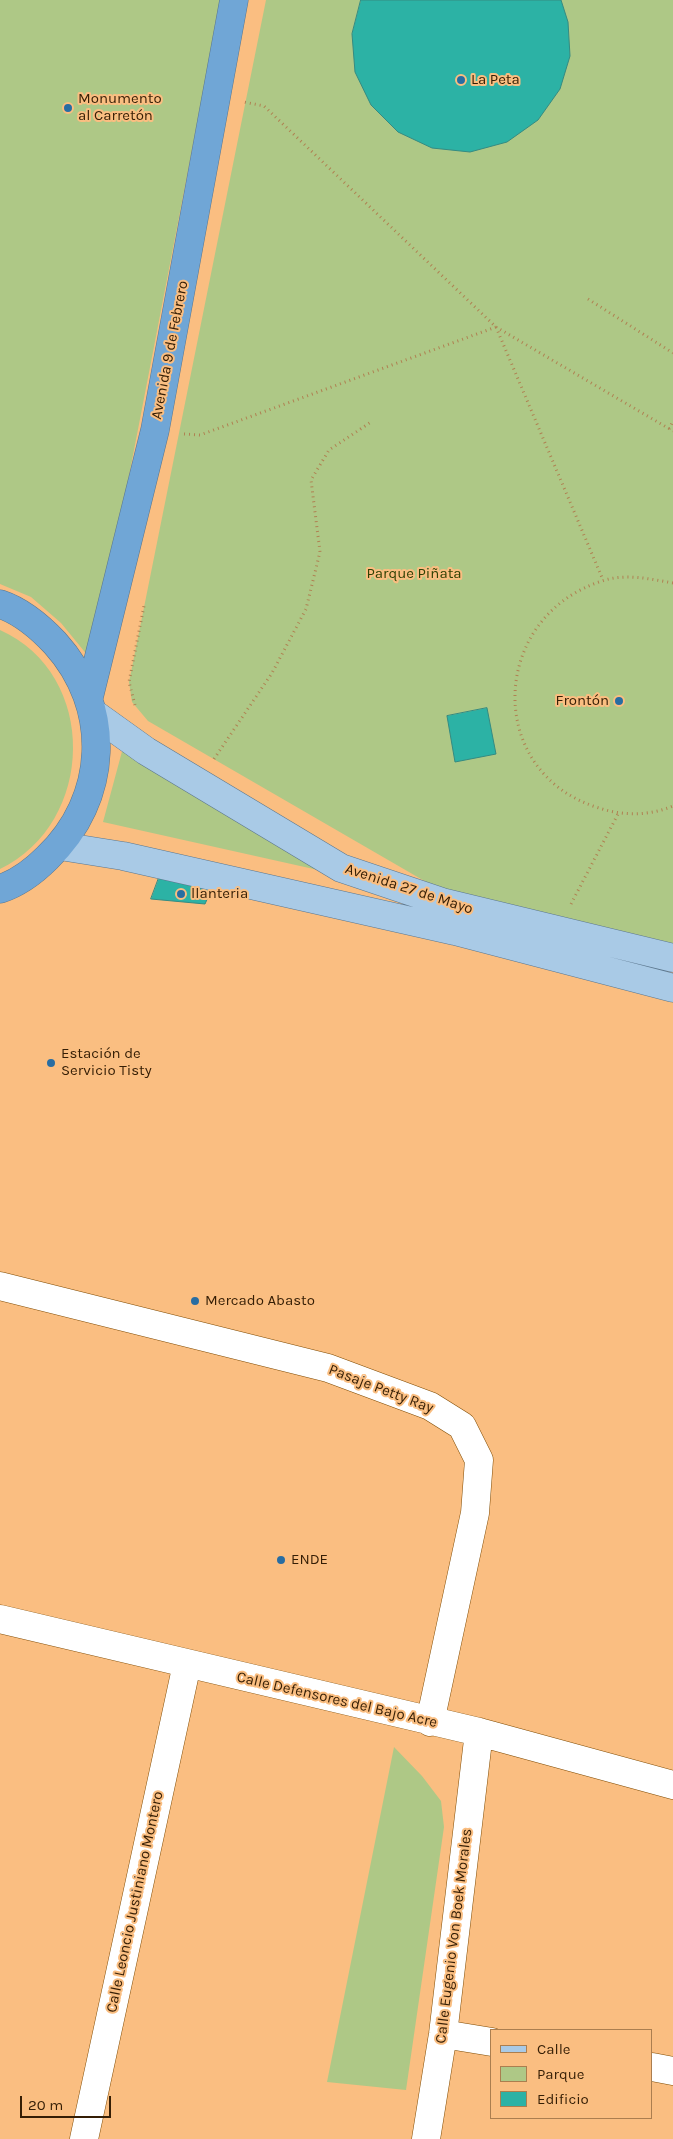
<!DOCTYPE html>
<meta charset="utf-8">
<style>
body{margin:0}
#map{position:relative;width:673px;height:2139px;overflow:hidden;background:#fabe81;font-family:Karla,sans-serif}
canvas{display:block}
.legend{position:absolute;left:490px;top:2029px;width:162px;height:90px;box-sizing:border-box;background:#fabe81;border:1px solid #ab7e4f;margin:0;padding:6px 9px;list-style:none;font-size:15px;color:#351e05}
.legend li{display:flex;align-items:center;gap:10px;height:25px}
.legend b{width:25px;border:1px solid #ab7e4f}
.scale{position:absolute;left:20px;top:2096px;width:91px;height:22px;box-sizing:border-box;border:2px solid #351e05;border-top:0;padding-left:6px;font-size:15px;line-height:18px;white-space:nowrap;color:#351e05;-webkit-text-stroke:4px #fabe81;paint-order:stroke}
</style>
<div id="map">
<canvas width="673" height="2139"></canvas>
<ul class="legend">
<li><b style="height:6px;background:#a9cae6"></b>Calle</li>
<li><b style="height:14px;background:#aec886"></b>Parque</li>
<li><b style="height:14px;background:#2cb2a5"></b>Edificio</li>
</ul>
<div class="scale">20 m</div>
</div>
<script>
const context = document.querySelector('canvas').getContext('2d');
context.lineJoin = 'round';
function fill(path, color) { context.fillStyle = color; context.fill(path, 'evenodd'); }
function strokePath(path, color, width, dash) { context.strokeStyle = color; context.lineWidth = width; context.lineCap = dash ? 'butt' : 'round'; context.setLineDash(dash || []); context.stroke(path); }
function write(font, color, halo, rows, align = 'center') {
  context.font = font + ' Karla,sans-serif'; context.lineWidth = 4; context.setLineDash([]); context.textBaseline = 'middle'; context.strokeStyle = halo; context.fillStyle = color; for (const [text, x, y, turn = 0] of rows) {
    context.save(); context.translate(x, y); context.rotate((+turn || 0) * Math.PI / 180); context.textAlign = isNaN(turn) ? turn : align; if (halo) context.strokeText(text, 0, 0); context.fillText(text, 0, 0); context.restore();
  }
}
const green = new Path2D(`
 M 0,0 L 221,0 L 93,662 L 61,623 L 31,597 L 0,584 Z
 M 266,0 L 673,0 L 673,951 L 459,901 L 148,721 L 132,702 L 129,682 Z
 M 0,630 C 99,674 96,823 0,869 Z
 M 124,744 L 345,876 L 103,822 Z
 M 394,1747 L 422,1776 L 441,1801 L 444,1827 L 406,2090 L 327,2082 Z`);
const building = new Path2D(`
 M 361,0 L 561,0 L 568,22 L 570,56 L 560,89 L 538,120 L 507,142 L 470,152 L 432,148 L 398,132 L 371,105 L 355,72 L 352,34 Z
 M 487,708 L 496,754 L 455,762 L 447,716 Z
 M 160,875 L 212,888 L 205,904 L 151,899 Z`);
const path = new Path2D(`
 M 588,299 L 673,353
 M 496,327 L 603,580
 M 496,327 L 673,431
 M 669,429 L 673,421
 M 184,434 L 200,435 L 496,327 L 264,106 L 244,102
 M 673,583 C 650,579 625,573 602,581 C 489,617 484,773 599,808 C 623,816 649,816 673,806
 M 135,705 L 129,682 L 144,606
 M 214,759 L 272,673 L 306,609 L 320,552 L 311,480 L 329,450 L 371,422
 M 571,904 L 618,814`);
const minor = new Path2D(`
 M 0,1286 L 328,1368 L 430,1406 L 462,1426 L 479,1460 L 475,1513 L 430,1722
 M 0,1619 L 479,1732 L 673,1785
 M 443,2034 L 492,2042
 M 652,2067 L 673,2071
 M 84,2139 L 187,1664
 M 426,2139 L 443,2034 L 479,1732`);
const major = new Path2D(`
 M 93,713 L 146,751 L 341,868 L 442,902 L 673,958
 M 60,846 L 123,856 L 455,931 L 673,988`);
const highway = new Path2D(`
 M 0,604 C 21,611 40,627 55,643 C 113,707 109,799 47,858 C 34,871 18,883 0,889
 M 89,697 L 155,430 L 234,0`);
const markers = [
 [461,80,5,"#286da2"],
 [68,108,5,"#286da2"],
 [619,701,5,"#286da2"],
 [181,894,5,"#286da2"],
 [51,1063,5,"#286da2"],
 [195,1301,5,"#286da2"],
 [281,1560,5,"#286da2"]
];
const poiNames = [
 ["La Peta",471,80],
 ["Monumento",78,99],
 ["al Carretón",78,116],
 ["Frontón",609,701,"right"],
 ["llanteria",191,894],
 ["Estación de",61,1054],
 ["Servicio Tisty",61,1071],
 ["Mercado Abasto",205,1301],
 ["ENDE",291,1560]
];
const streetNames = [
 ["Avenida 9 de Febrero",170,350,-79],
 ["Avenida 27 de Mayo",409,889,18],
 ["Pasaje Petty Ray",381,1389,21],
 ["Calle Defensores del Bajo Acre",337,1700,13],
 ["Calle Leoncio Justiniano Montero",135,1902,-78],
 ["Calle Eugenio Von Boek Morales",454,1936,-83]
];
const parkNames = [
 ["Parque Piñata",414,574]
];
fill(green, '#aec886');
fill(building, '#2cb2a5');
strokePath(building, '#358b82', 1);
strokePath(minor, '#804b00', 29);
strokePath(major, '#5b768d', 29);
strokePath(highway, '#5b768d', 29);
strokePath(path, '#af8152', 3, [1, 4]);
strokePath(minor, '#fff', 28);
strokePath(major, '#a9cae6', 28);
strokePath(highway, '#70a6d6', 28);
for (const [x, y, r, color] of markers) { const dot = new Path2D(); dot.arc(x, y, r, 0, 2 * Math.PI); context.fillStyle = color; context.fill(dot); strokePath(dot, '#fabe81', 2); }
write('15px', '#351e05', '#fabe81', poiNames, 'left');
write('15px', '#351e05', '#fabe81', streetNames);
write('15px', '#2f4104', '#fabe81', parkNames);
</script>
